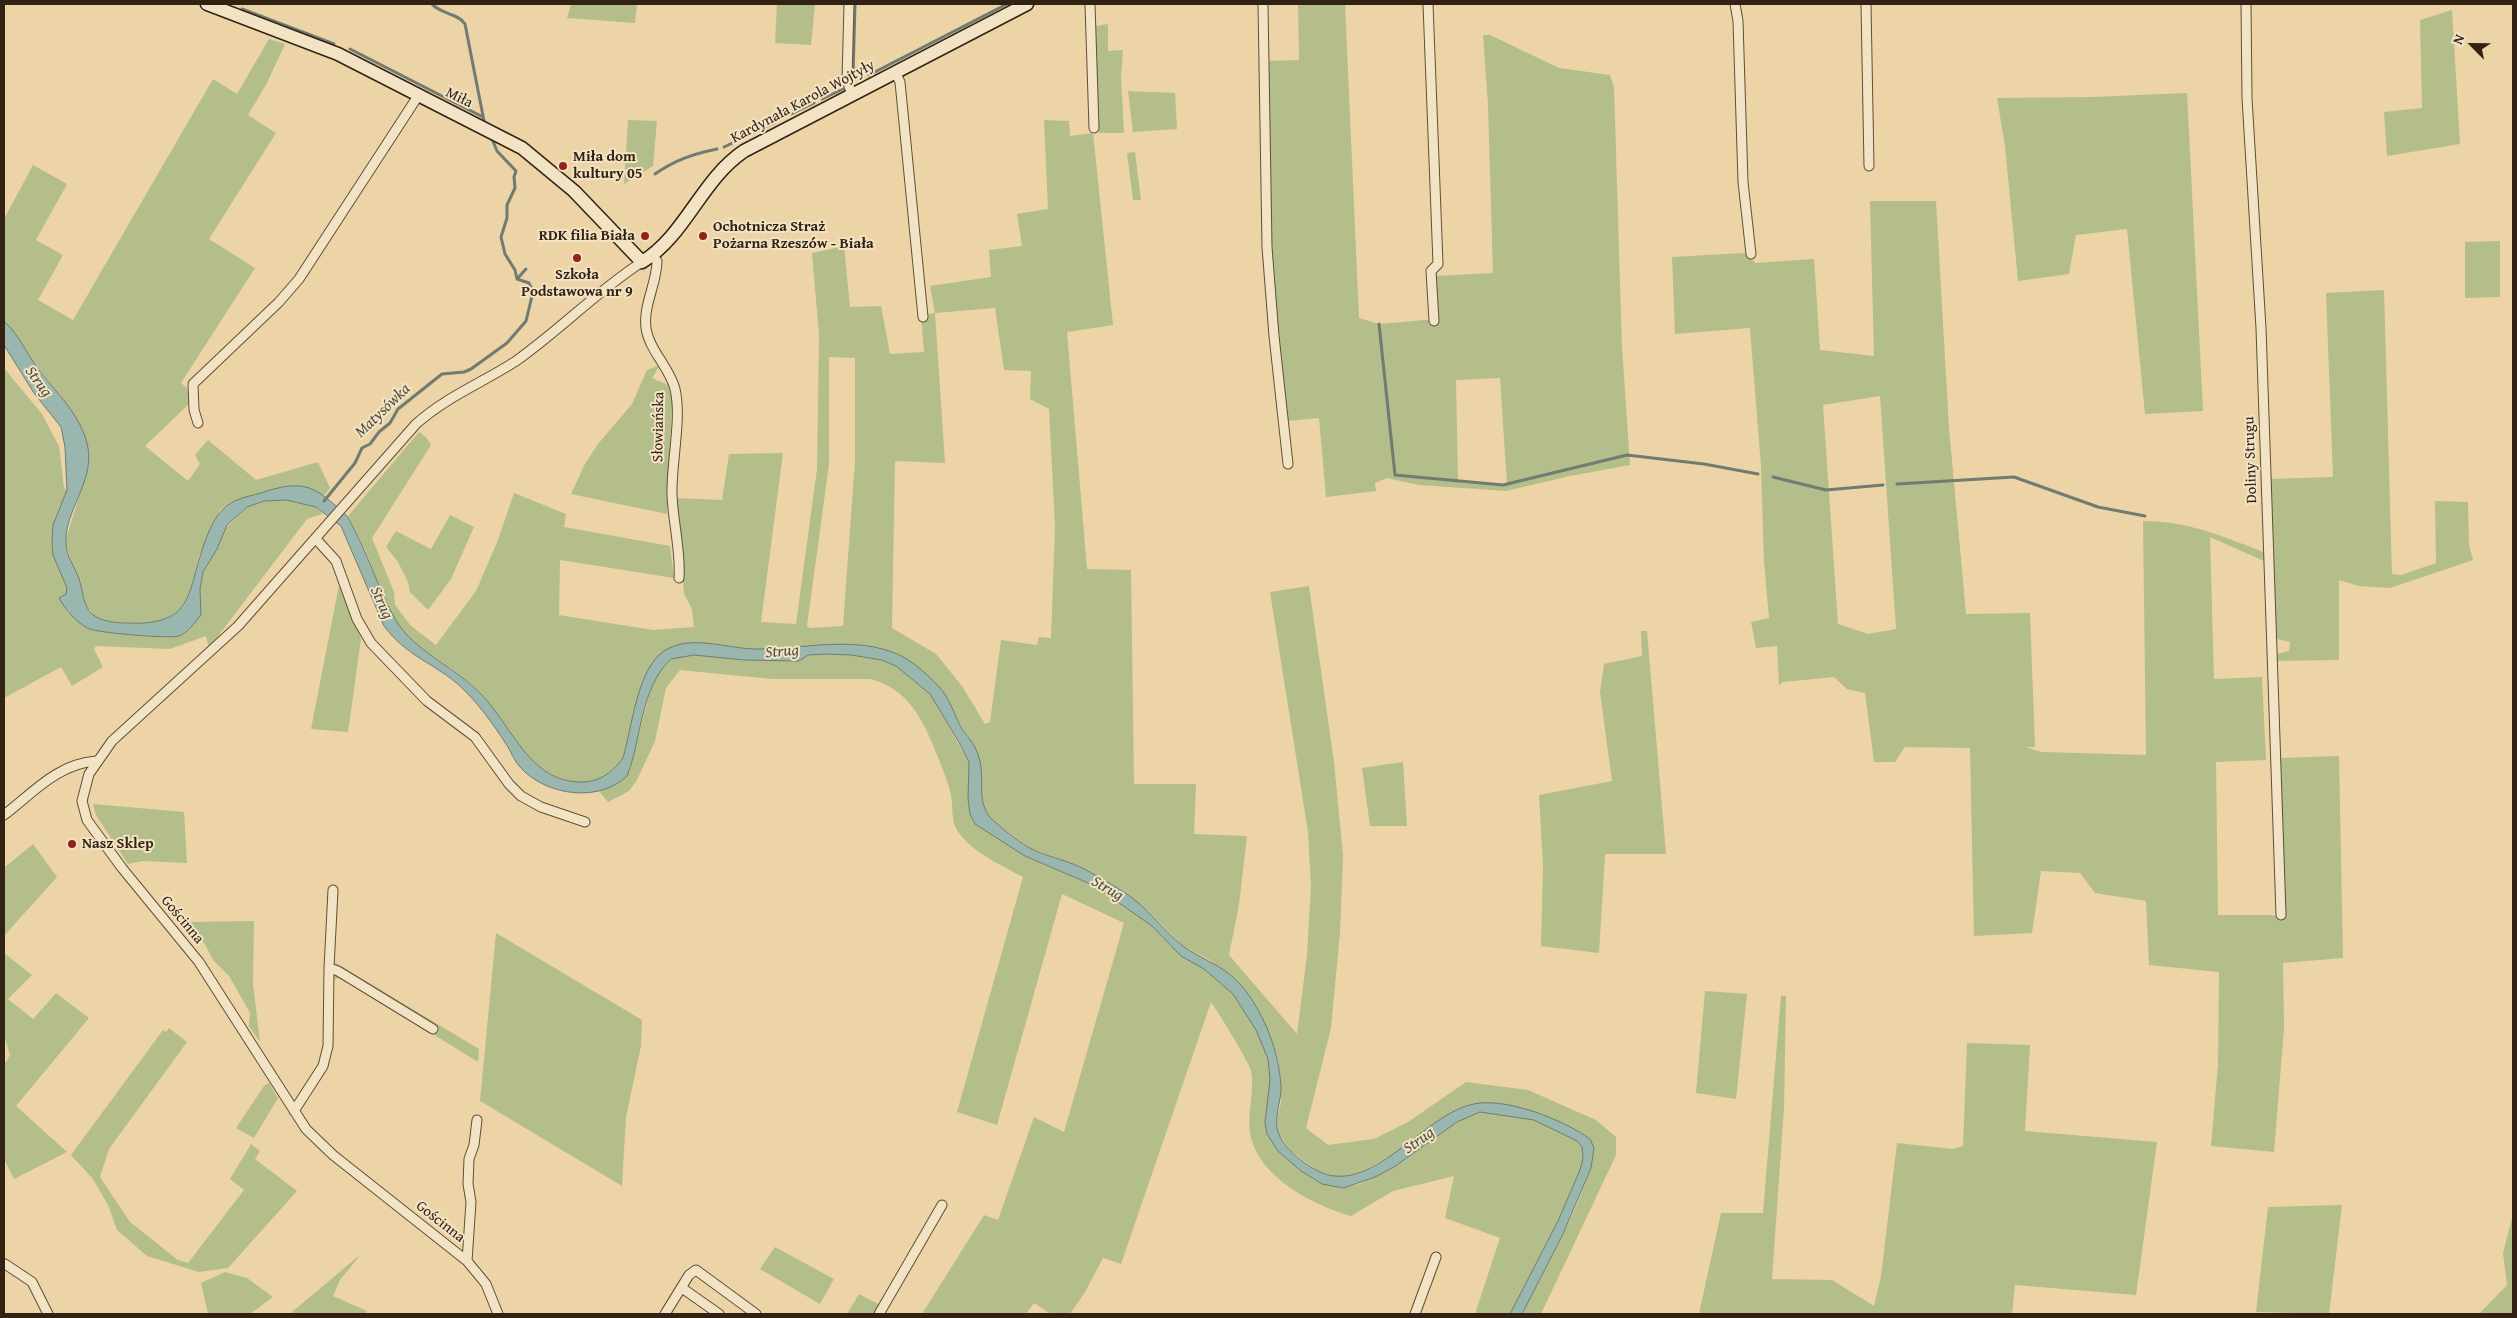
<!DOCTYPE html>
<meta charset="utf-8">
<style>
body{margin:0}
#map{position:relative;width:2517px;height:1318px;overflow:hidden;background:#ecd4a6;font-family:"Gentium Book Plus",serif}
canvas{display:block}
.frame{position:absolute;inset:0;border:5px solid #322213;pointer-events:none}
.north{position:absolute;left:2447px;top:20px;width:50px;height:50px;-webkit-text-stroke:4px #f3e3c5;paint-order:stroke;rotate:293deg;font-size:14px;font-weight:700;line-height:20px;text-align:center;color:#322213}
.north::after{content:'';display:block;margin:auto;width:18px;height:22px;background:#322213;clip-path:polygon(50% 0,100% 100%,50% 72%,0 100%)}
</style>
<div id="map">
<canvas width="2517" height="1318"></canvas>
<div class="frame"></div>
<div class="north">N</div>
</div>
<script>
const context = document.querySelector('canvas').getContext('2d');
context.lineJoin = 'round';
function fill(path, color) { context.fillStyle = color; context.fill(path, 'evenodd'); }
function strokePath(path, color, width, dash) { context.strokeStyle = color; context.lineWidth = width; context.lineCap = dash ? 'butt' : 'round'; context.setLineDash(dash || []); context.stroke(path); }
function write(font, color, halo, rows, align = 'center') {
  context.font = font + ' "Gentium Book Plus",serif'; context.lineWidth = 4; context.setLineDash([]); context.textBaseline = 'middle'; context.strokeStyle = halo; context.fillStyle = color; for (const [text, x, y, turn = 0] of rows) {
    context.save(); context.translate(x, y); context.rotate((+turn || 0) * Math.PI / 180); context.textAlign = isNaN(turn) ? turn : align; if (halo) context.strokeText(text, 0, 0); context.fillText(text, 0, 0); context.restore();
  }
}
const green = new Path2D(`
 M 571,4 L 637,4 L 635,23 L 567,18 Z
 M 777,4 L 815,4 L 811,45 L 775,43 Z
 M 1298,4 L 1345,4 L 1359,318 L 1379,324 L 1436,319 L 1434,276 L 1493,273 L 1488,105 L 1483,35 L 1490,35 L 1559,68 L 1610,75 L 1614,87 L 1622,347 L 1630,465 L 1570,476 L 1506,491 L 1419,485 L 1387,478 L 1375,483 L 1376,491 L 1326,497 L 1319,418 L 1287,421 L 1273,290 L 1267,199 L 1266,61 L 1299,60 ZM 1500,378 L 1507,484 L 1458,481 L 1456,380 Z
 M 2452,10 L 2460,144 L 2387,156 L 2384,112 L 2422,108 L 2420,20 Z
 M 1108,24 L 1108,51 L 1123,50 L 1121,77 L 1124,133 L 1099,133 L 1095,26 Z
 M 269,39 L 285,44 L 267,83 L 248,115 L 276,133 L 209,239 L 255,268 L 181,383 L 186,387 L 191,402 L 145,446 L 188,481 L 200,464 L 195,455 L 208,440 L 256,480 L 318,462 L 330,488 L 323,497 L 317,492 L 295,485 L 229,503 L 220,510 L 212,527 L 199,556 L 190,592 L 180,610 L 167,619 L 140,624 L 107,621 L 95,616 L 87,607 L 65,542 L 81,490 L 62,398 L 32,360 L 16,335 L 4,321 L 4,219 L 33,165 L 67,184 L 36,240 L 63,255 L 38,300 L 73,320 L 213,79 L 237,94 Z
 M 1128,91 L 1175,93 L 1177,129 L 1133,132 Z
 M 2187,93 L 2203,411 L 2145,414 L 2127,229 L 2076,235 L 2069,274 L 2018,281 L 2005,146 L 1997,98 L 2092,97 Z
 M 628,120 L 657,121 L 653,166 L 624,184 Z
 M 1044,120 L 1069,121 L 1070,136 L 1093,133 L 1113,325 L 1067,332 L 1087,569 L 1131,570 L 1134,784 L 1196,784 L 1194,834 L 1247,836 L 1239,905 L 1229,955 L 1297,1034 L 1307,955 L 1311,886 L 1308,832 L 1270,592 L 1309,586 L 1334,762 L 1343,855 L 1340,933 L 1331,1028 L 1306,1128 L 1328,1145 L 1374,1139 L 1408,1122 L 1466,1082 L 1528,1090 L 1596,1120 L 1616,1137 L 1616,1155 L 1541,1314 L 1522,1314 C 1546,1265 1586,1202 1594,1148 L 1514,1107 L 1484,1103 L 1365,1170 L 1352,1175 L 1336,1177 L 1318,1171 L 1291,1151 L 1278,1133 L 1277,1118 L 1281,1103 L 1281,1081 L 1278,1060 L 1268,1030 L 1244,990 L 1237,981 L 1210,960 L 1183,946 L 1149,912 L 1124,892 L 1080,867 L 1030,848 L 993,821 L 985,810 L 981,795 L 982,783 L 970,738 L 962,728 L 941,689 L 932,681 L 878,648 L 848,645 L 756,650 L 713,644 L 662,652 C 636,681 634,721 623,758 C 612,773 599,784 579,782 C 527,779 511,724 479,691 C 456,667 415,651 397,623 C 385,604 377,579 368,557 C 363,543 354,530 348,516 L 419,432 L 426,437 L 431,445 L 372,538 L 394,592 L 395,605 L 411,626 L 436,645 L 476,591 L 498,540 L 514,493 L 566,514 L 564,527 L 670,546 L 674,578 L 560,560 L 559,615 L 653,630 L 694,627 L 692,609 L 684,594 L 676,498 L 722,500 L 729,454 L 783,453 L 761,622 L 796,624 L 817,469 L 819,335 L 812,253 L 844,246 L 850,307 L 881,306 L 890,354 L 924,352 L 921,315 L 935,313 L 930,286 L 991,277 L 989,250 L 1022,246 L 1017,214 L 1048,209 ZM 995,308 L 1004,370 L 1031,371 L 1030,399 L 1049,409 L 1055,526 L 1051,638 L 1039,637 L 1037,645 L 1001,640 L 990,722 L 985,724 L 962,686 L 936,654 L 892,628 L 895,461 L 945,463 L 935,313 ZM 829,357 L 855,358 L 855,461 L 843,626 L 810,628 L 807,626 L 829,464 Z
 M 1135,152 L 1141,200 L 1133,200 L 1127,153 Z
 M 1870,201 L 1936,201 L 1949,428 L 1966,614 L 2030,613 L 2035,747 L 2025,747 L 2042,752 L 2146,755 L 2143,521 C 2187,521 2223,536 2263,552 L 2264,561 L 2210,537 L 2214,679 L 2262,677 L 2266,760 L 2216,762 L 2218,915 L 2271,915 L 2284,918 L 2284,863 L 2279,758 L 2339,756 L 2343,958 L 2283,963 L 2284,1028 L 2274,1152 L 2211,1146 L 2218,1064 L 2219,972 L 2149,965 L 2146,901 L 2095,893 L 2080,873 L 2041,871 L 2032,933 L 1974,936 L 1970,748 L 1905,747 L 1895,762 L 1874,762 L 1865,693 L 1847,689 L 1834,677 L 1783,682 L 1779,685 L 1777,646 L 1756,648 L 1751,622 L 1769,618 L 1764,561 L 1761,466 L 1750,328 L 1675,334 L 1672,257 L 1744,253 L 1756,263 L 1814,259 L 1820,350 L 1874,356 ZM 1880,396 L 1896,629 L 1868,634 L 1838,624 L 1823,405 Z
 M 2500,241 L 2500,297 L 2465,298 L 2465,242 Z
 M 2384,290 L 2392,574 L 2401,575 L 2436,563 L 2435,501 L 2468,502 L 2469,545 L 2473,560 L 2390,588 L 2359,586 L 2339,580 L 2339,660 L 2274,661 L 2277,654 L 2289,651 L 2290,642 L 2277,639 L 2268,479 L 2333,477 L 2326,293 Z
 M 660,365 L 652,378 L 668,385 L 672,400 L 667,514 L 571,494 L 585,464 L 598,444 L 632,404 L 647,370 Z
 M 4,368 L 42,414 L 59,446 L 64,488 L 67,490 L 53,525 L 53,555 L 67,588 L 67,612 C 74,616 81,625 88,628 C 100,633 167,640 178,636 C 189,633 194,623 201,615 L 200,589 L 203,572 L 217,549 L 223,531 L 247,507 L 264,501 L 286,500 L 316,507 L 323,514 L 307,519 L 209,648 L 206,636 L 170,649 L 96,646 L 94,649 L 103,667 L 72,686 L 61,667 L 4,698 Z
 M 450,515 L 474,527 L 451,579 L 428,610 L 410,592 L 408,582 L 398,562 L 386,547 L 396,531 L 431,549 Z
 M 340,580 L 361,639 L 348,732 L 311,729 Z
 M 1641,631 L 1647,631 L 1666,854 L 1605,854 L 1599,953 L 1541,946 L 1543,866 L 1539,795 L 1612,781 L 1600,692 L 1604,664 L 1642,656 Z
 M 826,654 L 851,655 L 882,660 L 896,666 L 930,694 L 969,762 L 968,799 L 970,814 L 975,824 L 1025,856 L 1095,886 L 1152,926 L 1181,956 L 1204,969 L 1233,994 L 1256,1030 L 1268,1059 L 1270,1079 L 1265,1123 L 1278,1151 L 1301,1171 L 1322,1184 L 1344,1188 L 1360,1184 L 1394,1167 L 1457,1122 L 1480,1112 L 1534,1120 L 1577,1141 L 1582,1147 L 1583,1158 L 1580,1170 L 1558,1221 L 1510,1314 L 1475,1314 L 1500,1238 L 1445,1218 L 1454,1176 L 1393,1191 L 1351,1216 C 1313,1205 1256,1176 1250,1132 C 1247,1113 1255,1091 1251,1071 C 1249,1062 1218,1012 1211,1002 L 1121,1264 L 1103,1258 L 1085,1292 L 1070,1314 L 1051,1314 L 1034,1303 L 1026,1314 L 922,1314 L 984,1215 L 998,1220 L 1034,1117 L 1064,1132 L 1124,923 L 1062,894 L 997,1125 L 957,1112 L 1023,877 C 1003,866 967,850 956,828 C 951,817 953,806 951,795 C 948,781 942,768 937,755 C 924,721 908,688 870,679 L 772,679 L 680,670 L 666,688 L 655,741 L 637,780 L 629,791 L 608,802 L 598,790 L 623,780 L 630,768 L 650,692 L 656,676 L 671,659 L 694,655 L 744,660 L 799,661 L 808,655 Z
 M 1403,762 L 1407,826 L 1370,826 L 1362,768 Z
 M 93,804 L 184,812 L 187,863 L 143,861 L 128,864 L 96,815 Z
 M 33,844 L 57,877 L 4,936 L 4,865 L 5,867 Z
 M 254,921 L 253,984 L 260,1042 L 249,1026 L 250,1013 L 229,976 L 213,960 L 206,946 L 187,922 Z
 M 496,933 L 642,1020 L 641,1046 L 626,1117 L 622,1186 L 480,1101 Z
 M 4,953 L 32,975 L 8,999 L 33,1019 L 56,993 L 89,1018 L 16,1106 L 67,1152 L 14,1179 L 4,1159 L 4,1062 L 6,1062 L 10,1055 L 4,1035 Z
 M 331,960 L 479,1049 L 478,1062 L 341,977 L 330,981 Z
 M 1705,991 L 1747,994 L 1736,1099 L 1696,1093 Z
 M 1781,996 L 1786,996 L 1784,1108 L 1772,1279 L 1832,1280 L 1874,1306 L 1881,1276 L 1897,1143 L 1953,1149 L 1963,1146 L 1967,1043 L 2030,1045 L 2025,1131 L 2157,1142 L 2136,1295 L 2015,1285 L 2012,1314 L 1699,1314 L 1721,1213 L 1763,1213 Z
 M 169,1028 L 187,1042 L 109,1149 L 100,1177 L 130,1222 L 178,1260 L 188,1263 L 244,1190 L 230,1179 L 251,1144 L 260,1151 L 255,1159 L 297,1191 L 228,1268 L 199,1272 L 147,1256 L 117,1230 L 108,1205 L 93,1179 L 71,1155 L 163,1030 L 166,1032 Z
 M 269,1083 L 278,1098 L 254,1138 L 236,1128 L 264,1086 Z
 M 2342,1205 L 2329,1314 L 2256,1312 L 2268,1207 Z
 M 2513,1215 L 2513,1314 L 2479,1314 L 2507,1285 L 2503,1253 Z
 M 775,1247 L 834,1279 L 820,1304 L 760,1269 Z
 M 361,1254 L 340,1280 L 333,1296 L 367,1311 L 366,1314 L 295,1314 L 292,1312 Z
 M 225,1272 L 247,1278 L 273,1297 L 250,1314 L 208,1314 L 201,1283 Z
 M 859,1294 L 882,1306 L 877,1314 L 847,1314 Z`);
const water = new Path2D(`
 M 4,321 C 18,334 25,350 36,366 C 55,392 82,415 88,448 C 94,482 64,512 66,543 C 66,556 75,567 79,579 C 83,590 83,606 92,614 C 102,622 117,623 129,623 C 145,624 169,622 180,609 C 188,600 192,586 195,574 C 201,553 211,513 231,503 C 241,497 256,495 267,491 C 306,479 316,488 345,514 C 350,519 352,526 356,533 C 371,562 380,594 397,622 C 413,649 453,667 476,689 C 510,720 526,779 577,782 C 598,783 611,774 623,758 C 632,728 637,669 664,651 C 691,633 730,650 759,649 C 801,649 848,637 889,651 C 909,657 925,672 939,687 C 950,698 954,715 962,729 C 969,738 976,746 979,758 C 986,780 974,805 995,822 C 1005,831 1017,840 1028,847 C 1044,856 1063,859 1080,867 C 1094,874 1108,882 1122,891 C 1146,905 1161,929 1183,946 C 1199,958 1218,963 1235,979 C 1262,1005 1281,1054 1281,1091 C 1280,1104 1274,1119 1278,1132 C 1283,1148 1302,1162 1316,1170 C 1370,1200 1424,1113 1474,1104 C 1506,1097 1564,1120 1590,1139 L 1594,1148 L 1591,1168 L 1563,1234 L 1522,1314 L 1510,1314 L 1558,1221 L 1580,1170 L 1583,1158 L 1582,1147 L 1577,1141 L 1534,1120 L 1480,1112 L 1457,1122 L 1394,1167 L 1375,1177 L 1344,1188 L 1322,1184 L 1301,1171 L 1278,1151 L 1267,1134 L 1265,1123 L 1270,1079 L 1268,1059 L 1256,1030 L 1233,994 L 1204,969 L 1181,956 L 1152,926 L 1095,886 L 1025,856 L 975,824 L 970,814 L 968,799 L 969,762 L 960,744 L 930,694 L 896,666 L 882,660 L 851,655 L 826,654 L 808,655 L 799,661 L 744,660 L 694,655 L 671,659 C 640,688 642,738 627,776 C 599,803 546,796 520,767 C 514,761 511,751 506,744 C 493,724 479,704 461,687 C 435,663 407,657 384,626 L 341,526 L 316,507 L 286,500 L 264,501 L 247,507 L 227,525 L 217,549 L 203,572 L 200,589 L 201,615 C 194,623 189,632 179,636 C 168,639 97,633 87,628 C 75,621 65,609 59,598 L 66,594 L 67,588 L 53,555 L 52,543 L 53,525 L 67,490 L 65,447 L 61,427 L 34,393 L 4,345 Z`);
const stream = new Path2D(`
 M 432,4 C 440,14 458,13 465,24 L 484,121
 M 242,9 L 334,44
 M 350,49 L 483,117
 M 869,75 L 1007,4
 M 853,77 L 855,4
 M 822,99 L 843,89
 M 791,114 L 814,103
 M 724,147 L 774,123
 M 655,174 C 675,160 693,154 717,149
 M 517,279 L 526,269
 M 1379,324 L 1395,475 L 1503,485 L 1627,455 L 1704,464 L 1758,474
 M 1773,477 L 1826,490 L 1883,485
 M 1897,484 L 2014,477 L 2098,507 L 2145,516
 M 324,501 L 355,463 L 362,448 L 370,444 L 379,432 L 390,423 L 398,409 L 442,374 L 464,372 L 471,369 L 507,343 L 526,321 L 533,292 L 529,283 L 517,279 L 515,270 L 505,254 L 501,237 L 507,218 L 507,205 L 515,188 L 514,177 L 516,171 L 497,151 L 492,139`);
const street = new Path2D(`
 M 849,4 L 847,80 L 852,95
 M 1090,4 L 1094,128
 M 1263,4 L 1267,247 L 1274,336 L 1288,464
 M 1428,4 L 1438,264 L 1431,271 L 1434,321
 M 1735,4 L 1738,21 L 1743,182 L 1751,254
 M 1866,4 L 1869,166
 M 2246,4 L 2247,98 L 2261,328 L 2281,915
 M 895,72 L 900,82 L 923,317
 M 653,256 L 657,261 C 657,283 643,305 646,328 C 649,350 670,368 675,389 C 682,419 671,463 672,495 C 673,523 681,551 679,578
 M 198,423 L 194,410 L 193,384 L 279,302 L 299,279 L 418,96
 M 316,539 L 336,561 L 357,619 L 371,643 L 427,701 L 475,737 L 509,784 L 521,796 L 541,807 L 585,822
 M 4,815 C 33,793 57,764 96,761
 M 329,968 L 338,971 L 433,1029
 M 294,1111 L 323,1066 L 328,1046 L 329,968 L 333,890
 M 467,1261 L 471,1202 L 468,1184 L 469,1159 L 474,1145 L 477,1120
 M 5,1264 L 32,1282 L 48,1314
 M 682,1288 L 719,1314
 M 498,1314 L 486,1284 L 467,1261 L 333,1155 L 306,1129 L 199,962 L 122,868 L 87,820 L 82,801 L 89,774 L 112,741 L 238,626 L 416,424 C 446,397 482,383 516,361 C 560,330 597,291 642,262
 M 665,1314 L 689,1275 L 696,1270 L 756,1314
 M 879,1314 L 942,1205
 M 1415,1314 L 1436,1257`);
const secondary = new Path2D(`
 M 207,4 L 338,54 L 522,148 L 574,191 L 642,262 C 686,235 701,180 744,151 L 1027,4`);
const markers = [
 [563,166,5,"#8f2418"],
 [645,236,5,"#8f2418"],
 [703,236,5,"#8f2418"],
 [577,258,5,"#8f2418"],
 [72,844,5,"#8f2418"]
];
const streetNames = [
 ["Miła",459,98,26],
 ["Kardynała Karola Wojtyły",803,102,-28],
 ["Słowiańska",659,427,-89],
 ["Doliny Strugu",2251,460,-92],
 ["Gościnna",182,920,50],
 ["Gościnna",440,1222,38]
];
const poiNames = [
 ["Miła dom",573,157],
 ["kultury 05",573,174],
 ["Ochotnicza Straż",713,227],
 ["Pożarna Rzeszów - Biała",713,244],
 ["RDK filia Biała",635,236,"right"],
 ["Szkoła",577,275,"center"],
 ["Podstawowa nr 9",577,292,"center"],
 ["Nasz Sklep",82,844]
];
const waterNames = [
 ["Strug",38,382,54],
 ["Matysówka",383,411,-44],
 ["Strug",381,603,66],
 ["Strug",782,652,-5],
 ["Strug",1107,889,30],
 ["Strug",1419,1141,-35]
];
fill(green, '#b3be8a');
fill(water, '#9ab7af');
strokePath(water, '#707b71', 1);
strokePath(stream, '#707b71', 3);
strokePath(street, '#604e38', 11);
strokePath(secondary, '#322213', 15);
strokePath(street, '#f3e3c5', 9);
strokePath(secondary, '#f3e3c5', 12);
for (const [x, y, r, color] of markers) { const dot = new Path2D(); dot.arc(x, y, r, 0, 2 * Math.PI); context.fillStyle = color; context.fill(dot); strokePath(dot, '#f3e3c5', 2); }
write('15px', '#322213', '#f3e3c5', streetNames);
write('bold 15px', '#322213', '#f3e3c5', poiNames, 'left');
write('italic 16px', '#514f42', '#f3e3c5', waterNames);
</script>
